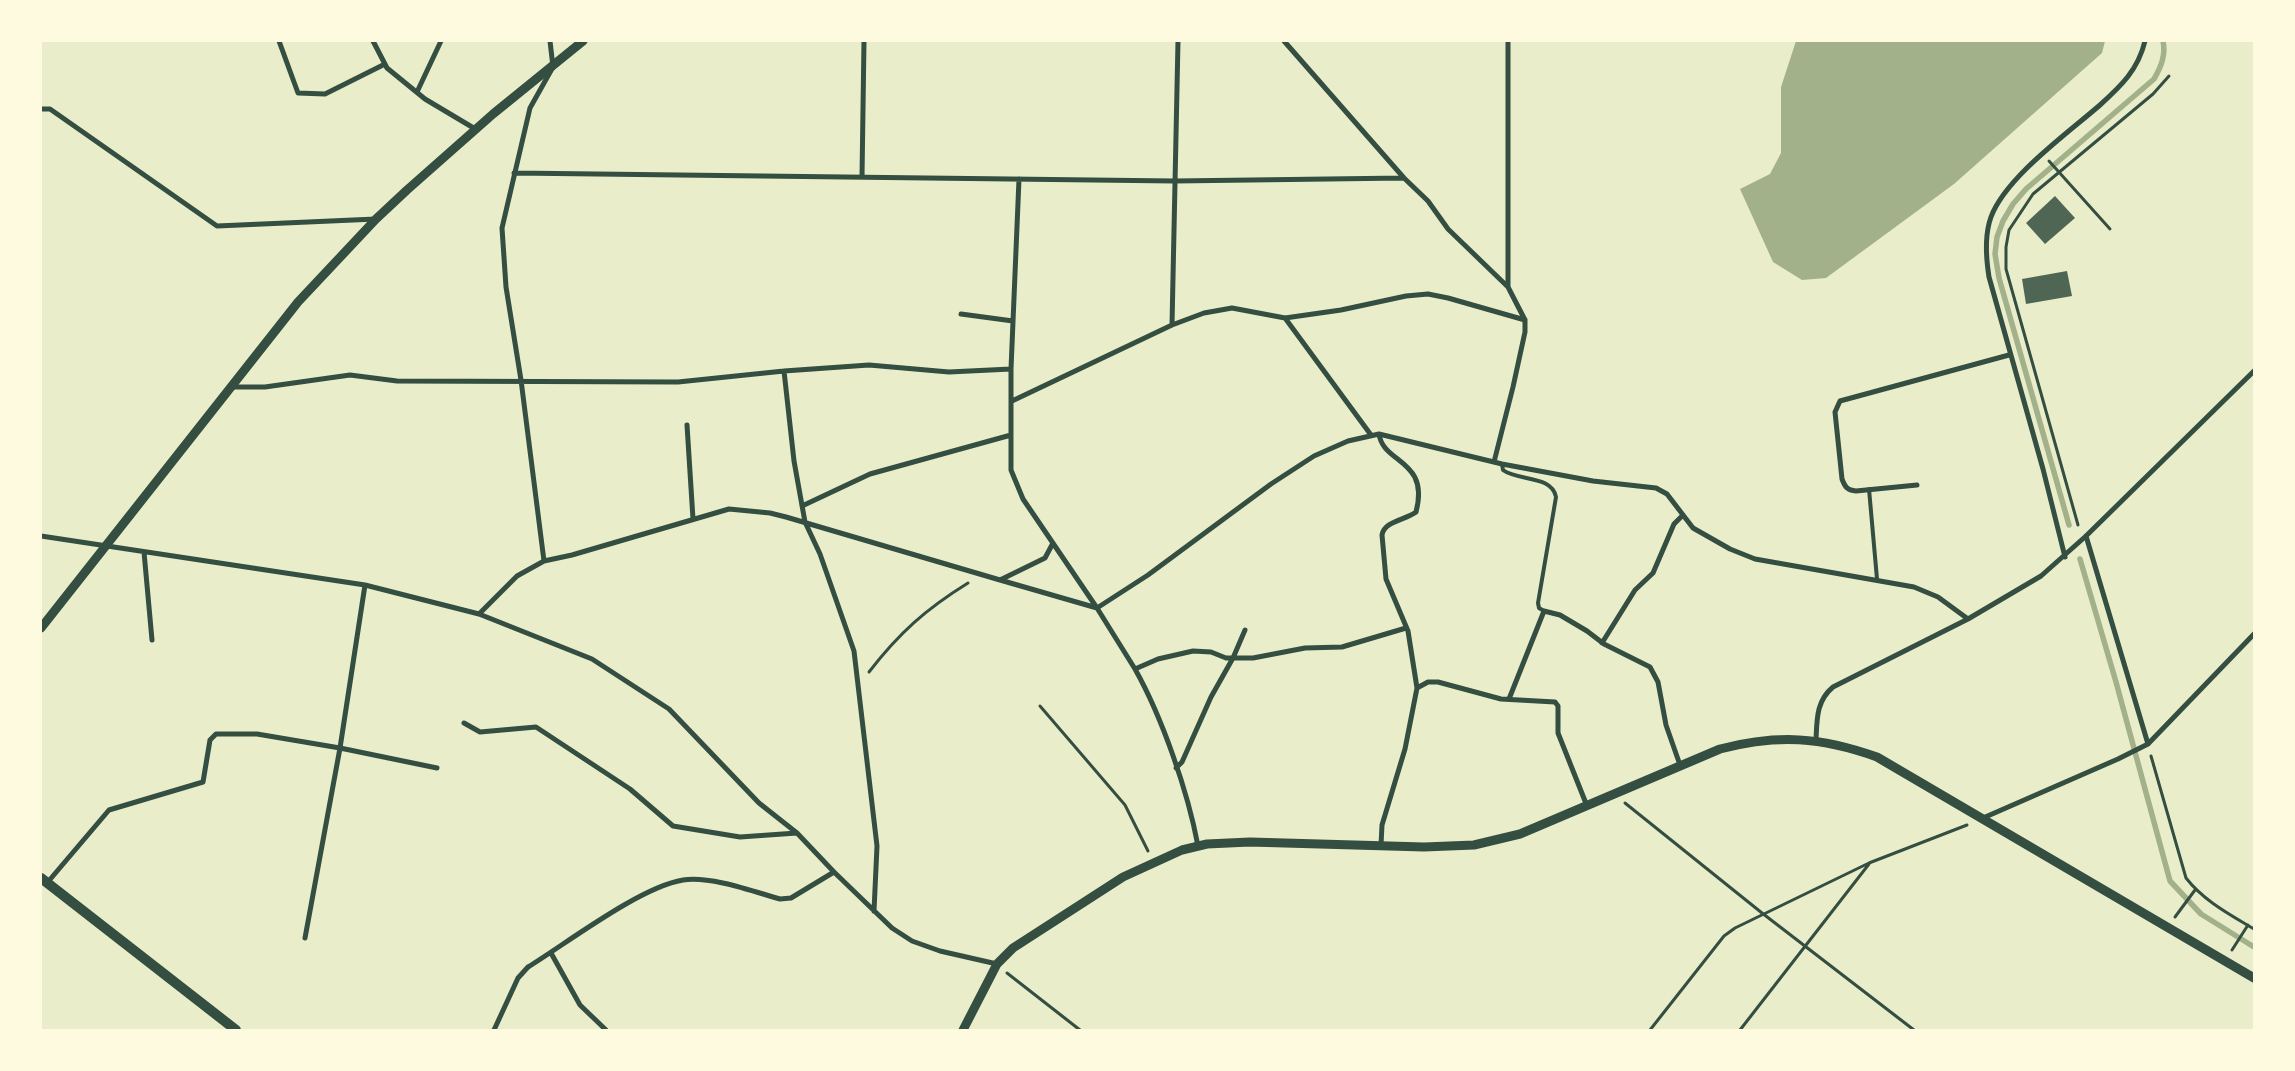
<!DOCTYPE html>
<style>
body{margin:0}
#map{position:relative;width:2295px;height:1071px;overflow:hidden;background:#e9edc9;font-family:"Space Grotesk",sans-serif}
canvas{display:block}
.frame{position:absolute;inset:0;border:42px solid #fefae0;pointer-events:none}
</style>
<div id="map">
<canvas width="2295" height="1071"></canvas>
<div class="frame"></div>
</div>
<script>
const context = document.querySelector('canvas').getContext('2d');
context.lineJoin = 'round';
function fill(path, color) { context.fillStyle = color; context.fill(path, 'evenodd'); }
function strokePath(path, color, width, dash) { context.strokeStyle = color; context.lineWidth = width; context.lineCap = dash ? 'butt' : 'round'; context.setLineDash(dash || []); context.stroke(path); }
const water = new Path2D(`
 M 1796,41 L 2105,41 L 2102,53 L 1954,184 L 1826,278 L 1802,280 L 1773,262 L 1740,189 L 1770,174 L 1781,153 L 1781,87 Z`);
const stream = new Path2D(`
 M 2069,525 L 1999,278 L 1995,254 L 1997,237 L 2003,221 L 2013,204 L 2026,189 L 2154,79 C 2161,67 2166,55 2163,41
 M 2080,559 L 2116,682 L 2170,881 L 2201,914 L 2254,947`);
const building = new Path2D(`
 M 2055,196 L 2075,218 L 2045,244 L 2026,223 Z
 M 2067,271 L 2072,296 L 2026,304 L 2022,279 Z`);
const path = new Path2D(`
 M 2049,161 L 2110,229
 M 2078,525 L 2006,269 L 2006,247 L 2009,230 L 2033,194 L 2153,94 L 2169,76
 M 869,672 C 899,633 926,609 968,583
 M 1040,706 L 1125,805 L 1148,851
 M 2151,756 L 2186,878 C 2204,901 2229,914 2254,929
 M 1625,803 L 1762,913 L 1914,1030
 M 2175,917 L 2195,890
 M 2232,950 L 2248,925
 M 1007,973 L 1080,1030
 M 1650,1030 L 1724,936 L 1735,928 L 1869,863 L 1967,825
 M 1740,1030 L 1869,864`);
const service = new Path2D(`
 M 1502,464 L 1503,470 C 1517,481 1552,475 1556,497 L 1538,603 L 1539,608 L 1544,611
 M 1869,489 L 1877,579`);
const minor = new Path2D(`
 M 279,41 L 298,93 L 325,94 L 385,64
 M 373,41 L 387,68 L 425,99 L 477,130
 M 1284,41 L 1404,178
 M 1508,41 L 1508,287
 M 417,92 L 441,41
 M 41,109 L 50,109 L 217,226 L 376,219
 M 514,173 L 1175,181 L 1404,178 L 1428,201 L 1448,229 L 1508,287 L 1525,320 L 1525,332 L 1513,387 L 1494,462
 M 862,177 L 864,41
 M 1019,179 L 1011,369 L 1011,470 L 1023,499 L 1097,608 L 1148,575 L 1271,484 L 1314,456 L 1348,441 L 1379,434 L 1502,464 L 1593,481 L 1656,488 L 1667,494 L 1693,528 L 1730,549 L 1755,559 L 1914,587 L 1938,597 L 1968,619
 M 961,314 L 1013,321
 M 1285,318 L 1371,435
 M 1172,325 L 1178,41
 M 784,371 L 794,461 L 805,522 L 820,554 L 854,651 L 877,846 L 874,911
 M 232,387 L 265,387 L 350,375 L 397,381 L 678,382 L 784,371 L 869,365 L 949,372 L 1011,369
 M 1012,401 L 1172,325 L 1204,313 L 1232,308 L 1285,318 L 1341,310 L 1406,296 L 1428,294 L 1448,298 L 1525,320
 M 687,425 L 693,519
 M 1379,434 C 1383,464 1430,459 1416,512 C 1406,520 1384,521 1382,535 L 1386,579 L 1408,631 L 1417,688
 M 1917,485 L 1856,491 C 1847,490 1845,487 1842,479 L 1835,412 L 1840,401 L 2009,355
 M 802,506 L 870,474 L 1011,435
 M 41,536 L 365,585 L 479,614 L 592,659 L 669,709 L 759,803 L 797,833 L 834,872 L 892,928 L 912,941 L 940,951 L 997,964
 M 2086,536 L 2148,744
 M 144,552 L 152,640
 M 2065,557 L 2043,469 L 1989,277 C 1986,258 1984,236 1991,217 C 2006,177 2068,133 2100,105 C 2121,86 2138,70 2145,41
 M 544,561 L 521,380 L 506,287 L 502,228 L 530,108 L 553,67 L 550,41
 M 1000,580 L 1097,608 L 1135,669
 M 365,585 L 340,748 L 437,768
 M 479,614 L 517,576 L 544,561 L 572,555 L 729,509 L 770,513 L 786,517 L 1000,580 L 1045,558 L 1053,543
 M 1602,643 L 1635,590 L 1653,573 L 1674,524 L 1683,515
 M 1509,699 L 1544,611 L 1560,615 L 1587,631 L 1604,644 L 1650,667 L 1658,682 L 1666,725 L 1680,765
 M 464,723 L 480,732 L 536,727 L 630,789 L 673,826 L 740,837 L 797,833
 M 1816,740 C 1817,720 1816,701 1833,687 L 1968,619 L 2041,576 L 2086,536 L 2254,371
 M 1176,768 L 1182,762 L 1211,697 L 1233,658 L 1245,630
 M 1983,818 L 2118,759 L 2148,744 L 2254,634
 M 1381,845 L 1382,825 L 1405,749 L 1417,688 L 1428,682 L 1438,682 L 1501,699 L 1555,702 L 1558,706 L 1558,733 L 1587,806
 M 1198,846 C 1188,792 1162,717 1135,669 L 1158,659 L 1193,651 L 1211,652 L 1226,658 L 1253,658 L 1305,648 L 1342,647 L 1406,628
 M 47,883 L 109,810 L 203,782 L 210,740 L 216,734 L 257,734 L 340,748 L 305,938
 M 551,953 L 580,1005 L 606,1030
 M 494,1030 L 518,978 L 528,967 C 567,943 640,887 683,880 C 711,876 752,891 780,899 L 791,898 L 834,872`);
const tertiary = new Path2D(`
 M 41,628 L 298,302 L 376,219 L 407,190 L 493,114 L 583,41
 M 963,1030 L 997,964 L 1013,948 L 1123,877 L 1182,850 L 1207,844 L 1250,842 L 1424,847 L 1474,845 L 1520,834 L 1720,749 C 1778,734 1821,737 1877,757 L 2254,978`);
const secondary = new Path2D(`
 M 41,878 L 236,1030`);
fill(water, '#a3b18a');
strokePath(stream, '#a3b18a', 5.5);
fill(building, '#4f6655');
strokePath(path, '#344e41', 3);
strokePath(service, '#344e41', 4);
strokePath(minor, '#344e41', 5);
strokePath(tertiary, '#344e41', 9);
strokePath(secondary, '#344e41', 10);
</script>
